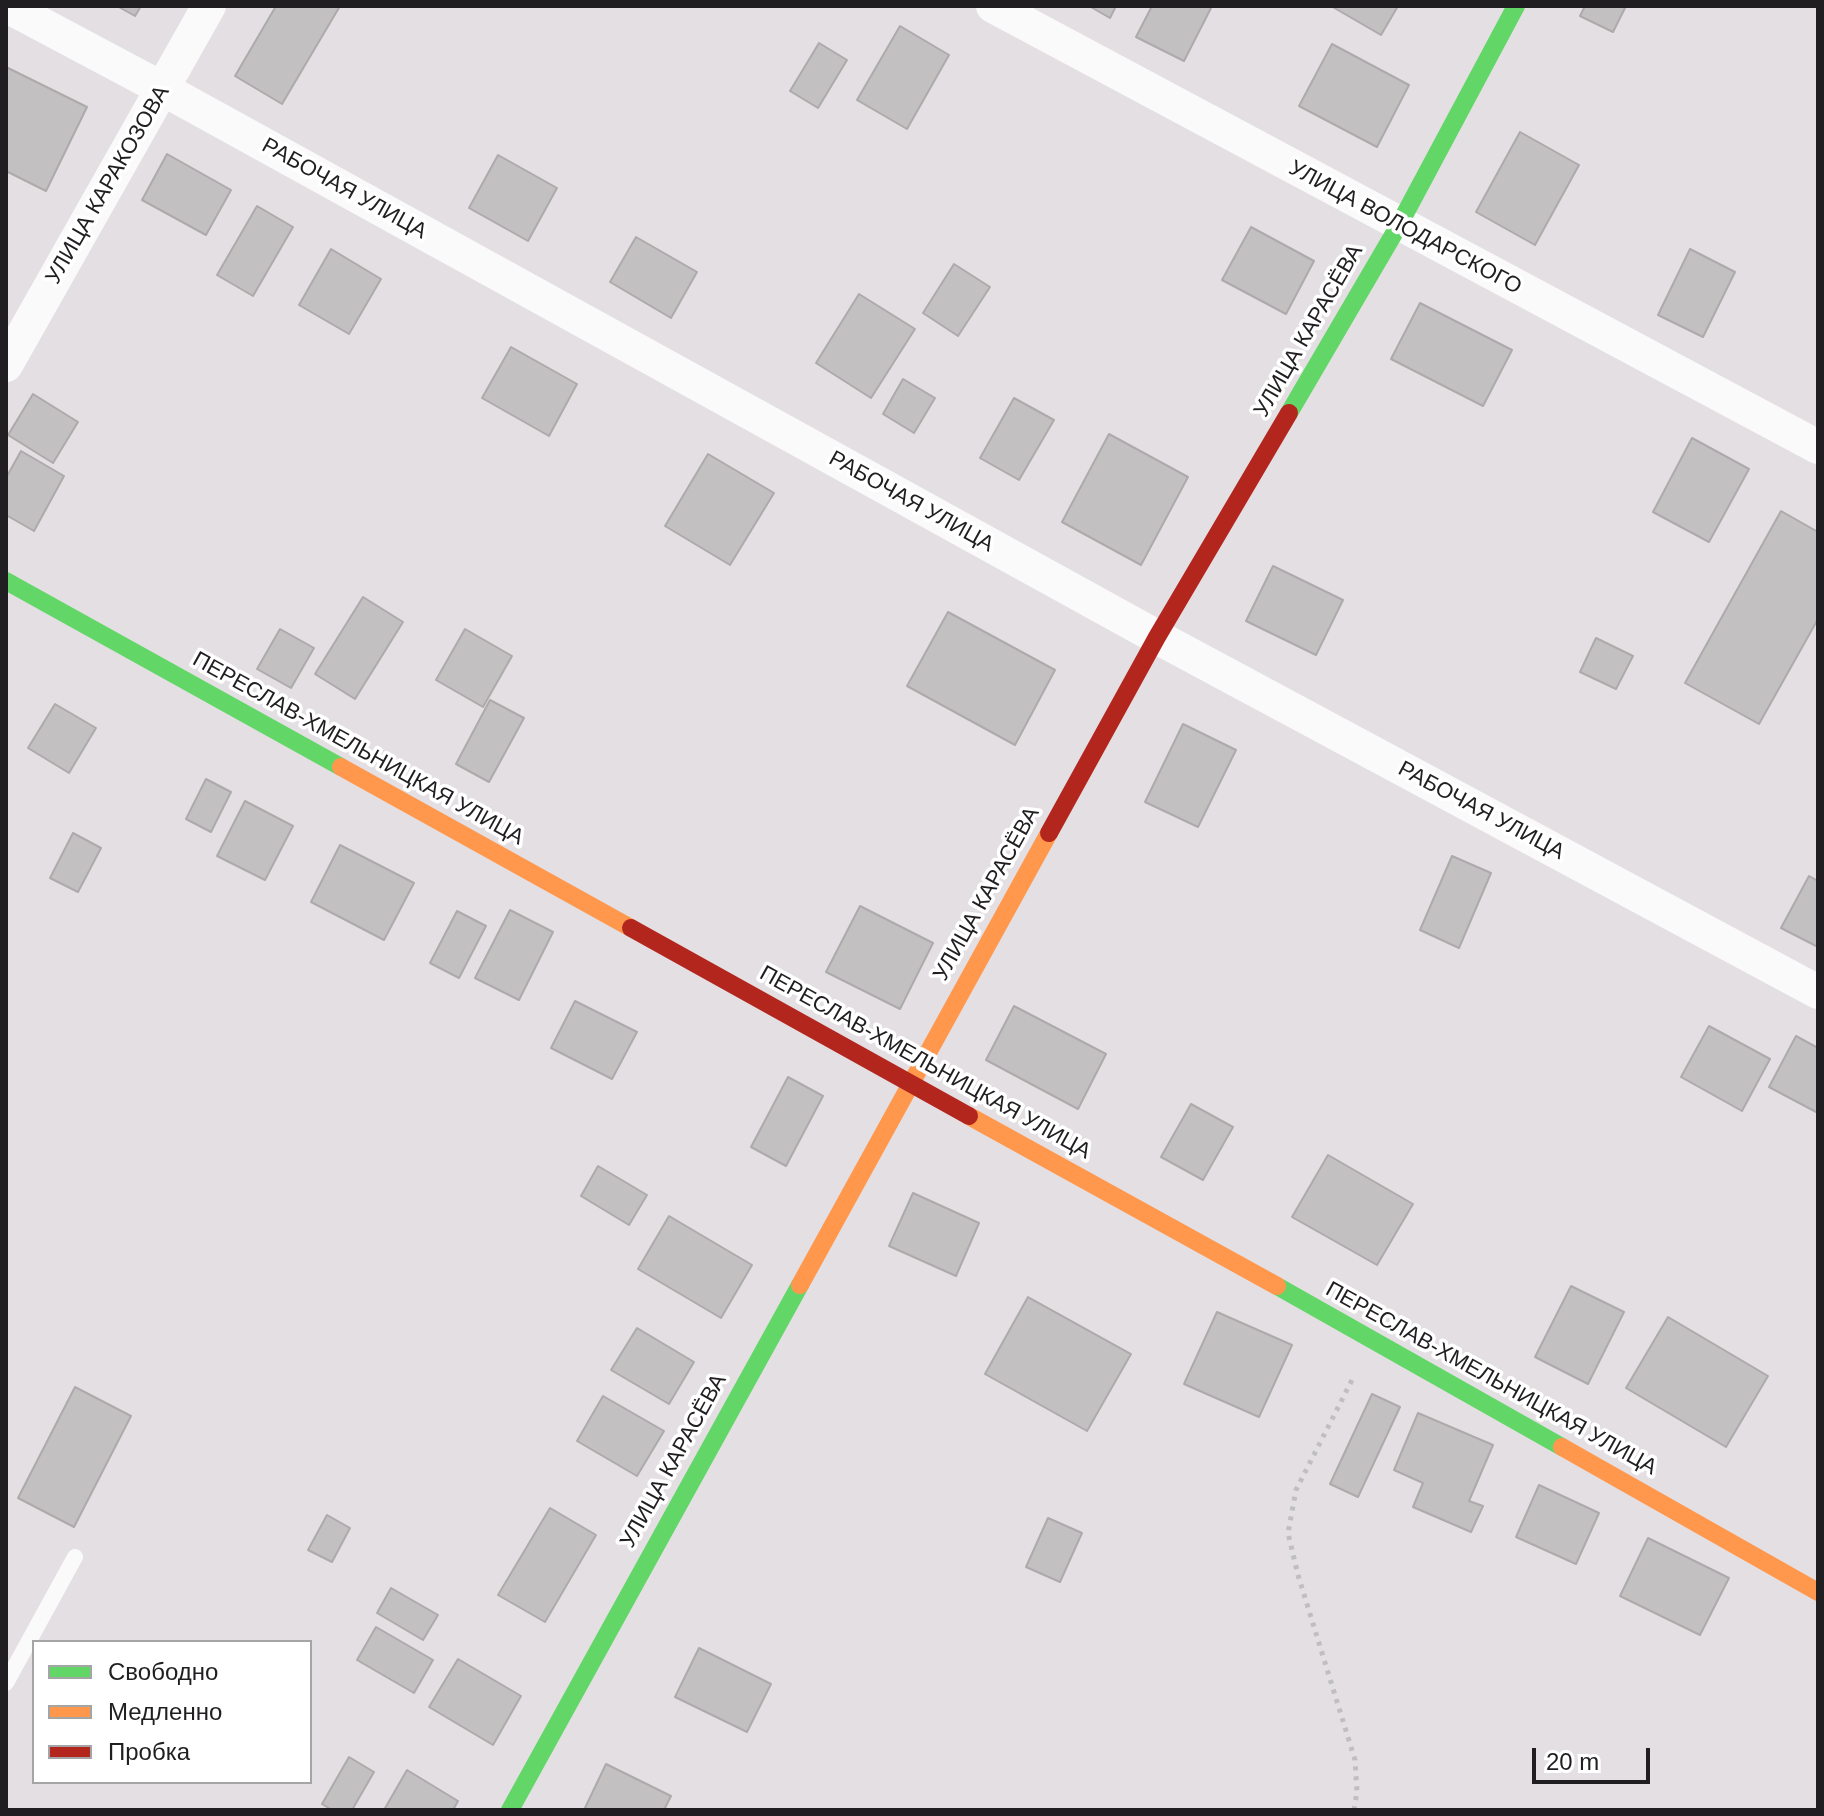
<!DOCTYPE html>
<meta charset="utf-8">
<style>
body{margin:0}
#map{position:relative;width:1824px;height:1816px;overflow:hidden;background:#e3dfe3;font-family:Helvetica,sans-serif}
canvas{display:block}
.frame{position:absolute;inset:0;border:8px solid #201e20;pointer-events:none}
.legend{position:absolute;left:32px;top:1640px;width:280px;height:144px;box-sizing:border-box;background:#fff;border:2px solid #a6a5a6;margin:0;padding:10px 14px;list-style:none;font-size:24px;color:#201e20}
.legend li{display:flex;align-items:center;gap:16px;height:40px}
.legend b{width:40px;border:2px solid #a6a5a6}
.scale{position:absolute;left:1532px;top:1748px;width:118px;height:36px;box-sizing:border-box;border:4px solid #201e20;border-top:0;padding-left:10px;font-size:24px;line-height:28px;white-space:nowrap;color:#201e20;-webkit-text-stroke:6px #fff;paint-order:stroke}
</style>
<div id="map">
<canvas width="1824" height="1816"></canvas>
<div class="frame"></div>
<ul class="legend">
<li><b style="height:10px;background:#63d668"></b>Свободно</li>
<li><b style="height:10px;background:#ff974d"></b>Медленно</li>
<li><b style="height:10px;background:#b3261e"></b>Пробка</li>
</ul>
<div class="scale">20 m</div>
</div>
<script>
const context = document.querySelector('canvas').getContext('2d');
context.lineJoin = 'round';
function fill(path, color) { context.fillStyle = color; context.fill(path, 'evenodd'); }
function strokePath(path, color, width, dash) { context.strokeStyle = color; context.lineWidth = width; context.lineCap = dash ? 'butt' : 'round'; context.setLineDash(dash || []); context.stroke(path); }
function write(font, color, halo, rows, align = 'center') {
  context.font = font + ' Helvetica,sans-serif'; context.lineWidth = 7; context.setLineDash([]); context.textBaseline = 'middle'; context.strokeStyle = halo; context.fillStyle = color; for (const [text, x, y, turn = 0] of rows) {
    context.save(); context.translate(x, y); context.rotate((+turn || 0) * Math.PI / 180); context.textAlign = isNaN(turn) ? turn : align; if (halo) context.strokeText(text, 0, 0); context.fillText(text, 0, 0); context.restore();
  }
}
const building = new Path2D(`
 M 117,6 L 141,6 L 135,16 Z
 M 276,6 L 340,6 L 282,104 L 235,76 Z
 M 1089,6 L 1116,6 L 1110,18 Z
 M 1152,6 L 1212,6 L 1184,61 L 1136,37 Z
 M 1331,6 L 1398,6 L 1381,35 Z
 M 1585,6 L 1626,6 L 1613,32 L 1580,16 Z
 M 900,26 L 949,55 L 907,129 L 857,100 Z
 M 819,43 L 847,60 L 818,108 L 790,91 Z
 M 1332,44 L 1409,85 L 1377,147 L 1299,106 Z
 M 6,67 L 87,107 L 46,191 L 6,171 Z
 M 1520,132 L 1579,165 L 1535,245 L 1476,212 Z
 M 167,154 L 231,190 L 206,235 L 142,200 Z
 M 498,155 L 557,188 L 528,241 L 469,208 Z
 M 257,206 L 293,227 L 253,296 L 217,275 Z
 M 1251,227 L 1314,261 L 1286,314 L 1222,280 Z
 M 636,237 L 697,272 L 671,318 L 610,282 Z
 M 331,249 L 381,279 L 349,334 L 299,305 Z
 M 1690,249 L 1735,272 L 1703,337 L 1658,315 Z
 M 954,264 L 990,287 L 958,336 L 923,313 Z
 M 859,294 L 915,329 L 871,398 L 816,363 Z
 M 1420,303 L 1512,350 L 1483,406 L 1391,359 Z
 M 511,347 L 577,384 L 549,436 L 482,398 Z
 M 903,379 L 935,398 L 914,433 L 883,414 Z
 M 33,394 L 78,422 L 53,463 L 8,435 Z
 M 1014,398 L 1054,420 L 1019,480 L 980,458 Z
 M 1109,434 L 1188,477 L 1141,565 L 1062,522 Z
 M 1692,438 L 1749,469 L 1709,542 L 1653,512 Z
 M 21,451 L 64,476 L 34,531 L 6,515 L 6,478 Z
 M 708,454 L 774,493 L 730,565 L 665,526 Z
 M 1781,511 L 1818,532 L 1818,619 L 1759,724 L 1685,683 Z
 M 1273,566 L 1343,600 L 1316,655 L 1246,621 Z
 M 363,597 L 403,622 L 355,699 L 315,674 Z
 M 948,612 L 1055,670 L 1015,745 L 907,686 Z
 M 280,629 L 314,648 L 291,688 L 257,669 Z
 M 465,629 L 512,656 L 483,707 L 436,680 Z
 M 1596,638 L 1633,656 L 1616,689 L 1580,672 Z
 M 490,700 L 524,718 L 489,782 L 456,764 Z
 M 55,704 L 96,728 L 69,773 L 28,748 Z
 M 1183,724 L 1236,750 L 1198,827 L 1145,802 Z
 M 206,779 L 231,792 L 211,832 L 186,819 Z
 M 245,801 L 293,826 L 265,880 L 217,856 Z
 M 73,833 L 101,848 L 78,892 L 50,878 Z
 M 340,845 L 414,883 L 384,940 L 311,902 Z
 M 1452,856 L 1491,873 L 1459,948 L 1420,930 Z
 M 1809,876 L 1818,881 L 1818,947 L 1781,928 Z
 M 860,906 L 933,943 L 900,1009 L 826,972 Z
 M 510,910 L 553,932 L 519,1000 L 475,978 Z
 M 457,911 L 486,926 L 459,978 L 430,963 Z
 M 575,1001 L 637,1032 L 612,1079 L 551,1048 Z
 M 1014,1006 L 1106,1054 L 1078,1109 L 986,1060 Z
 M 1709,1026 L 1770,1059 L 1742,1111 L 1681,1077 Z
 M 1796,1036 L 1818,1048 L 1818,1113 L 1769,1087 Z
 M 788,1077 L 823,1096 L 786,1166 L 751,1147 Z
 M 1191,1104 L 1233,1127 L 1203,1180 L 1161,1157 Z
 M 1328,1155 L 1413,1204 L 1377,1265 L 1292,1217 Z
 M 598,1166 L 647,1195 L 629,1225 L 581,1196 Z
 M 913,1193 L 979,1223 L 956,1276 L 889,1246 Z
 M 669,1216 L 752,1265 L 721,1318 L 638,1269 Z
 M 1571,1286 L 1624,1312 L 1588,1384 L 1535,1357 Z
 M 1028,1297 L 1131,1354 L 1087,1431 L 985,1374 Z
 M 1217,1312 L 1292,1345 L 1259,1417 L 1184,1384 Z
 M 1668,1317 L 1768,1376 L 1726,1447 L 1626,1388 Z
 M 637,1328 L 694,1362 L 669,1404 L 611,1370 Z
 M 75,1387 L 131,1416 L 74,1527 L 18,1498 Z
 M 1372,1394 L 1400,1407 L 1358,1497 L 1330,1484 Z
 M 603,1396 L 664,1431 L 637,1476 L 577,1441 Z
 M 1418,1413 L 1493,1445 L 1469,1501 L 1483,1506 L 1471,1532 L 1413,1507 L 1423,1483 L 1394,1470 Z
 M 1539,1485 L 1599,1513 L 1576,1564 L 1516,1537 Z
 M 550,1508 L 596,1535 L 545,1622 L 498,1595 Z
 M 327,1515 L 350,1528 L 332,1562 L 308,1550 Z
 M 1048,1518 L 1082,1533 L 1060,1582 L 1026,1567 Z
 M 1648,1538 L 1729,1578 L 1700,1635 L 1620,1596 Z
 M 391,1588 L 438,1615 L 423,1640 L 377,1613 Z
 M 376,1627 L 433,1660 L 414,1693 L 357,1660 Z
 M 699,1648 L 771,1684 L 747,1732 L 675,1697 Z
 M 458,1659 L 521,1696 L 493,1745 L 429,1707 Z
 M 349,1757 L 374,1772 L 352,1810 L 332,1810 L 322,1804 Z
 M 606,1764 L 671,1796 L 664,1810 L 584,1810 Z
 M 407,1770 L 458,1801 L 453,1810 L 384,1810 Z`);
const path = new Path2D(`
 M 1354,1810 L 1357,1792 L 1355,1760 L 1298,1575 L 1288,1533 L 1296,1490 L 1354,1376`);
const lane = new Path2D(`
 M 6,1683 L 75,1557`);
const street = new Path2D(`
 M 7,6 L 163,89 L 1157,637 L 1818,992
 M 993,6 L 1818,447
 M 6,365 L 209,6`);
const fast = new Path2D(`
 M 1289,413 L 1399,225 L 1516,6
 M 6,581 L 341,767
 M 1277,1286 L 1562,1447
 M 510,1810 L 800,1285`);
const slow = new Path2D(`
 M 341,767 L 631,928
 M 969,1116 L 1277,1286
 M 800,1285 L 1049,833
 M 1562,1447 L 1818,1592`);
const jam = new Path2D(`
 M 1049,833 L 1157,637 L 1289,413
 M 631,928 L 969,1116`);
const streetNames = [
 ["УЛИЦА КАРАКОЗОВА",108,185,-60],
 ["РАБОЧАЯ УЛИЦА",344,189,29],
 ["УЛИЦА ВОЛОДАРСКОГО",1405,228,28],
 ["УЛИЦА КАРАСЁВА",1309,331,-60],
 ["РАБОЧАЯ УЛИЦА",911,502,29],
 ["ПЕРЕСЛАВ-ХМЕЛЬНИЦКАЯ УЛИЦА",358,749,29],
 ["РАБОЧАЯ УЛИЦА",1481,811,28],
 ["УЛИЦА КАРАСЁВА",987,894,-61],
 ["ПЕРЕСЛАВ-ХМЕЛЬНИЦКАЯ УЛИЦА",925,1063,29],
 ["ПЕРЕСЛАВ-ХМЕЛЬНИЦКАЯ УЛИЦА",1491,1379,29],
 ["УЛИЦА КАРАСЁВА",674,1461,-61]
];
fill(building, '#c3c0c1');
strokePath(building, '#adaaab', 2);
strokePath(path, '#bfbfbf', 5, [4, 6]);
strokePath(lane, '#fbfafb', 16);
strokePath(street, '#fbfafb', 34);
strokePath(fast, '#63d668', 18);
strokePath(slow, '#ff974d', 18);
strokePath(jam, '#b3261e', 18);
write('22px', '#201e20', '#fff', streetNames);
</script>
